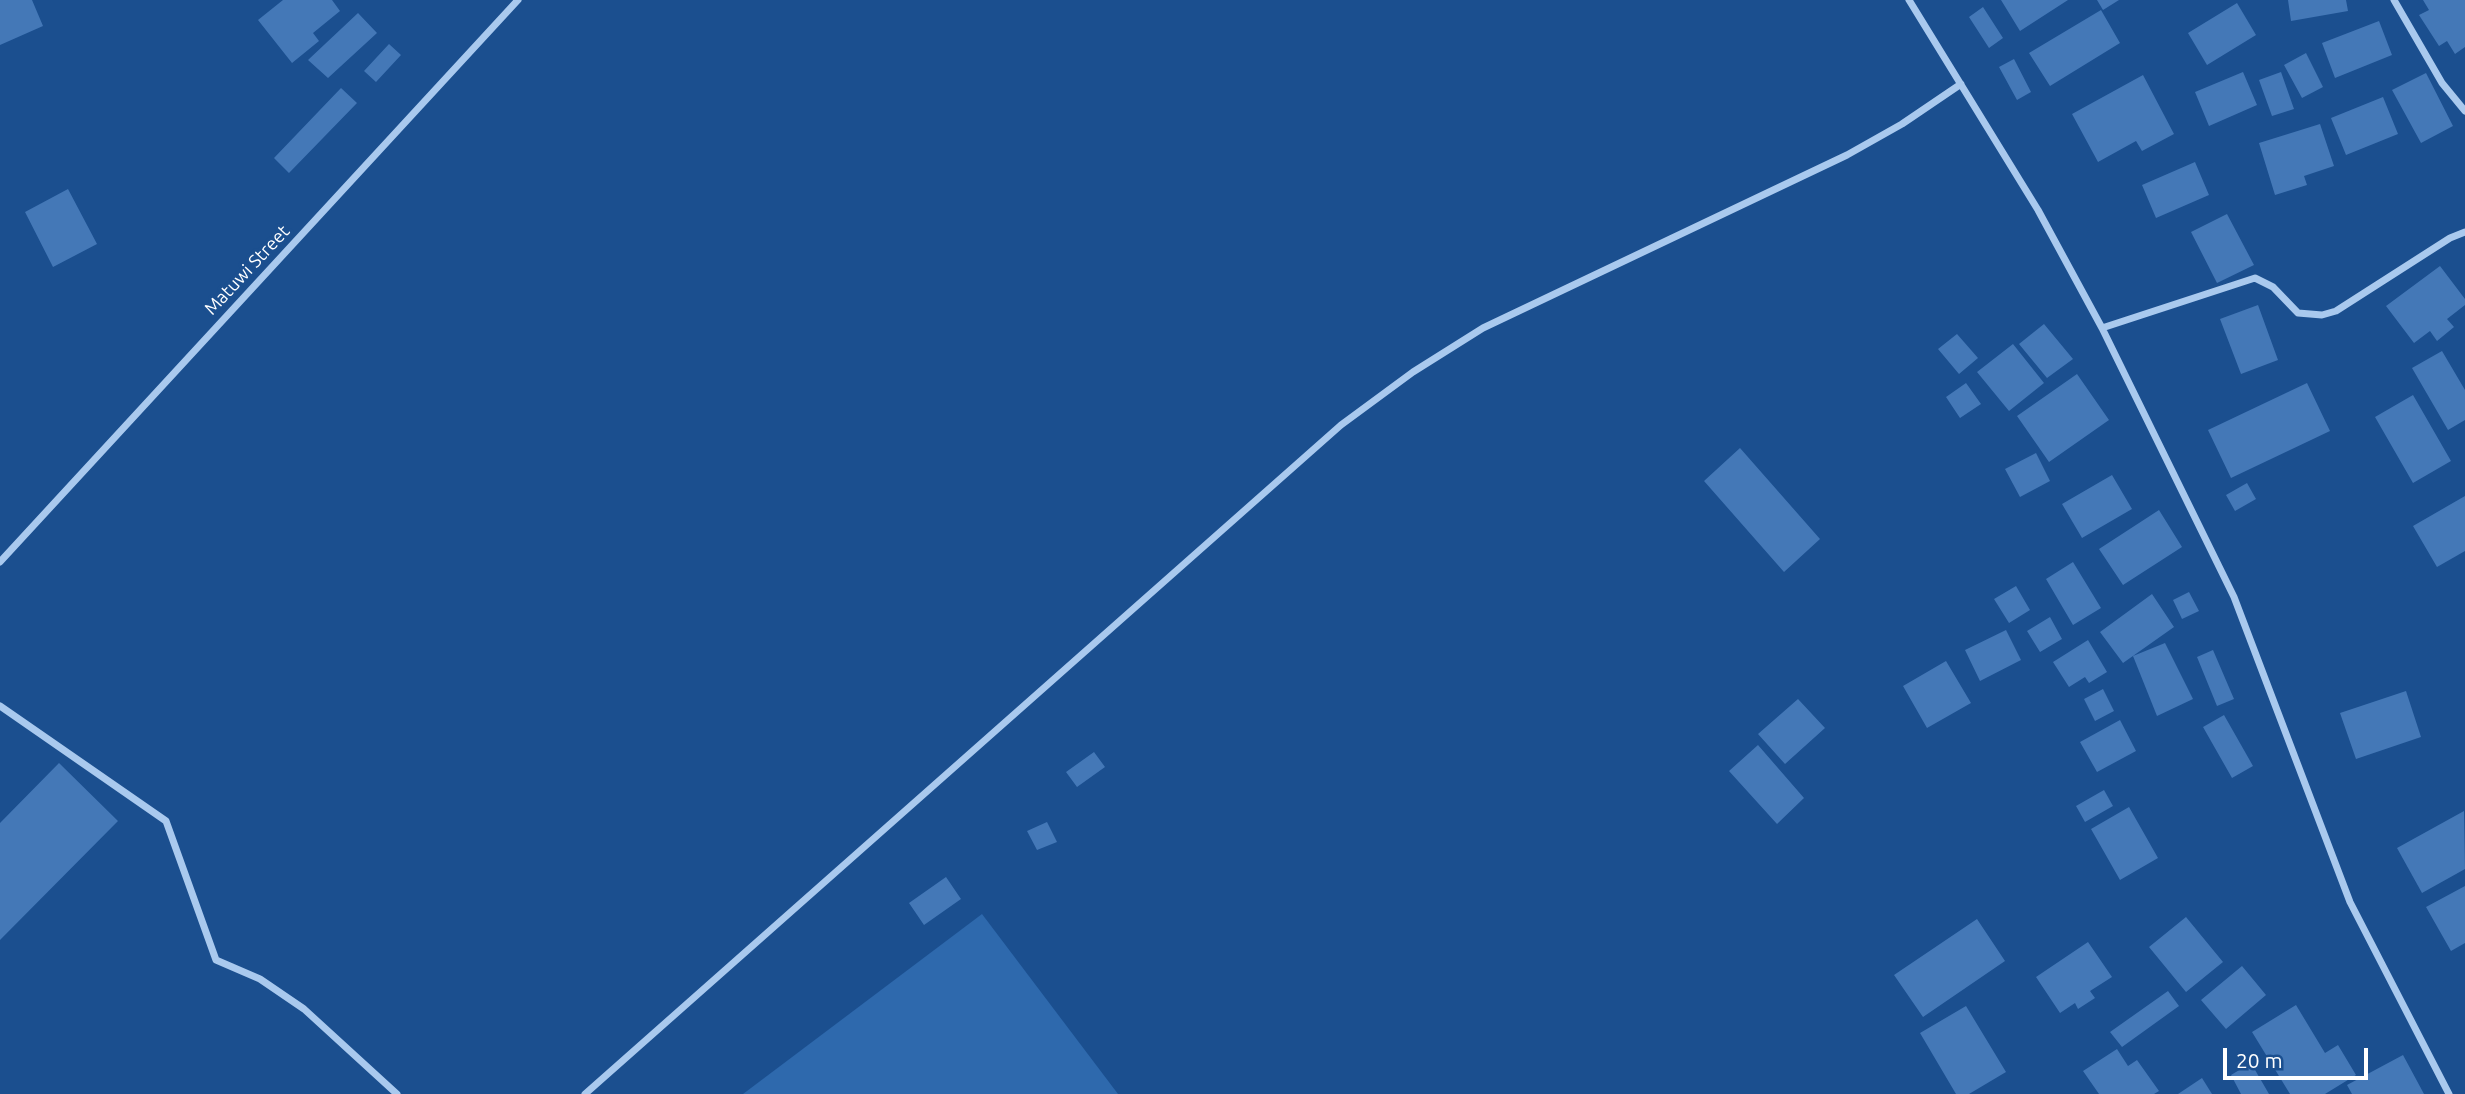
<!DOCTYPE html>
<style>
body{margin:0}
#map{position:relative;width:2465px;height:1094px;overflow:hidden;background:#1b4f8f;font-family:Ubuntu,sans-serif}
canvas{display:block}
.scale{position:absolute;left:2223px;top:1048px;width:145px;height:32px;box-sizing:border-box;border:4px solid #fff;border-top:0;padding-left:9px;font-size:21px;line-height:24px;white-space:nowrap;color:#fff;-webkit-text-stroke:5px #1b4f8f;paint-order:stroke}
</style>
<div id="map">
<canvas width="2465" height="1094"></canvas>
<div class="scale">20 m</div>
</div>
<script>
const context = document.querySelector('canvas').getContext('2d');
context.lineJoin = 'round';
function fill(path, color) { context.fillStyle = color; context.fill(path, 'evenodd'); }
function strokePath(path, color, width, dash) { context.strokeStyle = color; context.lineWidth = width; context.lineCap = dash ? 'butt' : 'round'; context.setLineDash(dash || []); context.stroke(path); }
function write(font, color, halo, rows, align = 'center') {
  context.font = font + ' Ubuntu,sans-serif'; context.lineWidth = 7; context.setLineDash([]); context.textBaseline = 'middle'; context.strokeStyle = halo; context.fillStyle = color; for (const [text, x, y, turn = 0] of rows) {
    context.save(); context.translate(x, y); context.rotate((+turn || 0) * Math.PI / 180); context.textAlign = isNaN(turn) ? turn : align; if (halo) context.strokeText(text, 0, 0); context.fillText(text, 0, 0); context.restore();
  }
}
const green = new Path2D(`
 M 982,914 L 1118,1094 L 743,1094 Z`);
const building = new Path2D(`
 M 0,0 L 32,0 L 43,26 L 0,45 Z
 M 283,0 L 332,0 L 340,11 L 313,33 L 319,41 L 292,63 L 258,20 Z
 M 2001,0 L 2068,0 L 2020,31 Z
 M 2097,0 L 2119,0 L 2103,10 Z
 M 2288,0 L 2346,0 L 2348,11 L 2291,21 Z
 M 2423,0 L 2465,0 L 2465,47 L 2455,54 L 2447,41 L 2439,46 L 2419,15 L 2429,10 Z
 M 2237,3 L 2256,35 L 2207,65 L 2188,33 Z
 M 1983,7 L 2003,38 L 1989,48 L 1969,17 Z
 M 2101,10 L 2120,43 L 2050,86 L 2029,53 Z
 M 358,13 L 377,33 L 328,78 L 308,60 Z
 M 2379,21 L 2392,55 L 2335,78 L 2322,43 Z
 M 389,44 L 401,55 L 376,82 L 364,71 Z
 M 2306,53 L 2323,87 L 2302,98 L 2284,65 Z
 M 2014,59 L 2031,92 L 2017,100 L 1999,67 Z
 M 2243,72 L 2257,105 L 2209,126 L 2195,92 Z
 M 2281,72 L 2294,109 L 2272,116 L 2259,80 Z
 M 2426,73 L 2453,126 L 2421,143 L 2392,90 Z
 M 2143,75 L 2174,134 L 2142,151 L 2136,141 L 2098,162 L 2072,114 Z
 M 341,88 L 357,103 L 289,173 L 274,158 Z
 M 2383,97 L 2398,134 L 2346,155 L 2331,118 Z
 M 2320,124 L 2334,166 L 2304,176 L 2307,185 L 2275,195 L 2259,143 Z
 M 2195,162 L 2209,195 L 2156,218 L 2142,185 Z
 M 68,189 L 97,244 L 53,267 L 25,212 Z
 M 2227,214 L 2254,265 L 2217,283 L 2191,232 Z
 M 2440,266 L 2465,299 L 2465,305 L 2447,319 L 2454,327 L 2437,341 L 2430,331 L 2414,343 L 2386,306 Z
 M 2258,305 L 2278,360 L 2241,374 L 2220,319 Z
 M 2044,324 L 2073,359 L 2047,378 L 2019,344 Z
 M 1957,334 L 1978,358 L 1959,374 L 1938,349 Z
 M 2013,344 L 2044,383 L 2009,411 L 1977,372 Z
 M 2442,351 L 2465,390 L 2465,420 L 2448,430 L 2412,368 Z
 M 2077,374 L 2109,420 L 2049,462 L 2017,416 Z
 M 1966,383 L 1981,404 L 1960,418 L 1946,397 Z
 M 2307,383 L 2330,431 L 2231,478 L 2208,430 Z
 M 2413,395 L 2451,461 L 2413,483 L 2375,417 Z
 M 1740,448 L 1820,539 L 1784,572 L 1704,481 Z
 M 2036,453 L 2050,481 L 2020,497 L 2005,469 Z
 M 2112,475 L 2132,509 L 2082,538 L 2062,504 Z
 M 2247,483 L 2256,499 L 2235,511 L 2226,495 Z
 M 2465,496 L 2465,551 L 2437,567 L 2413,526 Z
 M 2159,510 L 2182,547 L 2123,585 L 2099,549 Z
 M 2073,562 L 2101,608 L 2073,625 L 2046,579 Z
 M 2016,586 L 2030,610 L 2009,623 L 1994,599 Z
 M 2189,592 L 2199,611 L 2182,619 L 2173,600 Z
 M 2152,594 L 2174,627 L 2123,663 L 2100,632 Z
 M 2050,617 L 2062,639 L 2040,652 L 2027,631 Z
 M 2006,630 L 2021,660 L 1980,681 L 1965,650 Z
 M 2088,640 L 2107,672 L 2089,683 L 2085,677 L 2069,687 L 2053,662 Z
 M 2165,643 L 2193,699 L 2157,716 L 2133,656 Z
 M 2213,650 L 2234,699 L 2217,706 L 2197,657 Z
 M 1946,661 L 1971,703 L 1927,728 L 1903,686 Z
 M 2103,689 L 2114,711 L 2095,721 L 2084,699 Z
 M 2406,691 L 2421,737 L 2356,759 L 2340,713 Z
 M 1798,699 L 1825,728 L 1785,764 L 1758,734 Z
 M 2224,715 L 2253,766 L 2232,778 L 2203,727 Z
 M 2120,720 L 2136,751 L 2097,772 L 2080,742 Z
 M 1758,745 L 1804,798 L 1777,824 L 1729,771 Z
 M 1094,752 L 1105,767 L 1077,787 L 1066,772 Z
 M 59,763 L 118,821 L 0,940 L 0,823 Z
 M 2104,790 L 2113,806 L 2085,822 L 2076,806 Z
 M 2129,807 L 2158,858 L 2120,880 L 2091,829 Z
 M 2464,811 L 2465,869 L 2422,893 L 2397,848 Z
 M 1047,822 L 1057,842 L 1037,850 L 1027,831 Z
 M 946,877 L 961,899 L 924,925 L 909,903 Z
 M 2465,886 L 2465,943 L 2451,951 L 2426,907 Z
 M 2186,917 L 2223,962 L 2186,992 L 2149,947 Z
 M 1977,919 L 2005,961 L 1923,1017 L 1894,975 Z
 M 2088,942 L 2112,977 L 2090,991 L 2095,998 L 2078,1009 L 2075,1003 L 2060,1013 L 2036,977 Z
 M 2242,966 L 2266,995 L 2226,1029 L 2201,1000 Z
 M 2168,991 L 2179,1006 L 2122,1047 L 2110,1032 Z
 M 2296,1005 L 2325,1053 L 2338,1045 L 2356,1075 L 2325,1094 L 2290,1094 L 2252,1032 Z
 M 1966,1006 L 2006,1072 L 1969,1094 L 1956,1094 L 1920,1033 Z
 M 2117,1049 L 2128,1066 L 2137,1060 L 2159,1091 L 2154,1094 L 2099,1094 L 2083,1071 Z
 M 2403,1055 L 2424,1094 L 2352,1094 L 2347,1085 Z
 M 2251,1063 L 2269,1094 L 2241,1094 L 2231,1075 Z
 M 2202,1078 L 2212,1094 L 2178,1094 Z`);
const street = new Path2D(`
 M 1909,0 L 2038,210 L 2102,328 L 2234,597 L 2350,902 L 2449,1094
 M 2394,0 L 2442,83 L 2465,111
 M 2102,328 L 2255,278 L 2273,287 L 2298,313 L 2322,315 L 2336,311 L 2450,238 L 2465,232
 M 0,562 L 518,0
 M 0,706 L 166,821 L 216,960 L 260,979 L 304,1009 L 397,1094
 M 585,1094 L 1341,425 L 1413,372 L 1483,328 L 1847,155 L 1902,124 L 1961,84`);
const streetNames = [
 ["Matuwi Street",247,270,-47]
];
fill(green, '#2e69ad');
fill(building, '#4478b7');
strokePath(street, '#a9c9ee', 7);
write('18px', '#fff', '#1b4f8f', streetNames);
</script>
